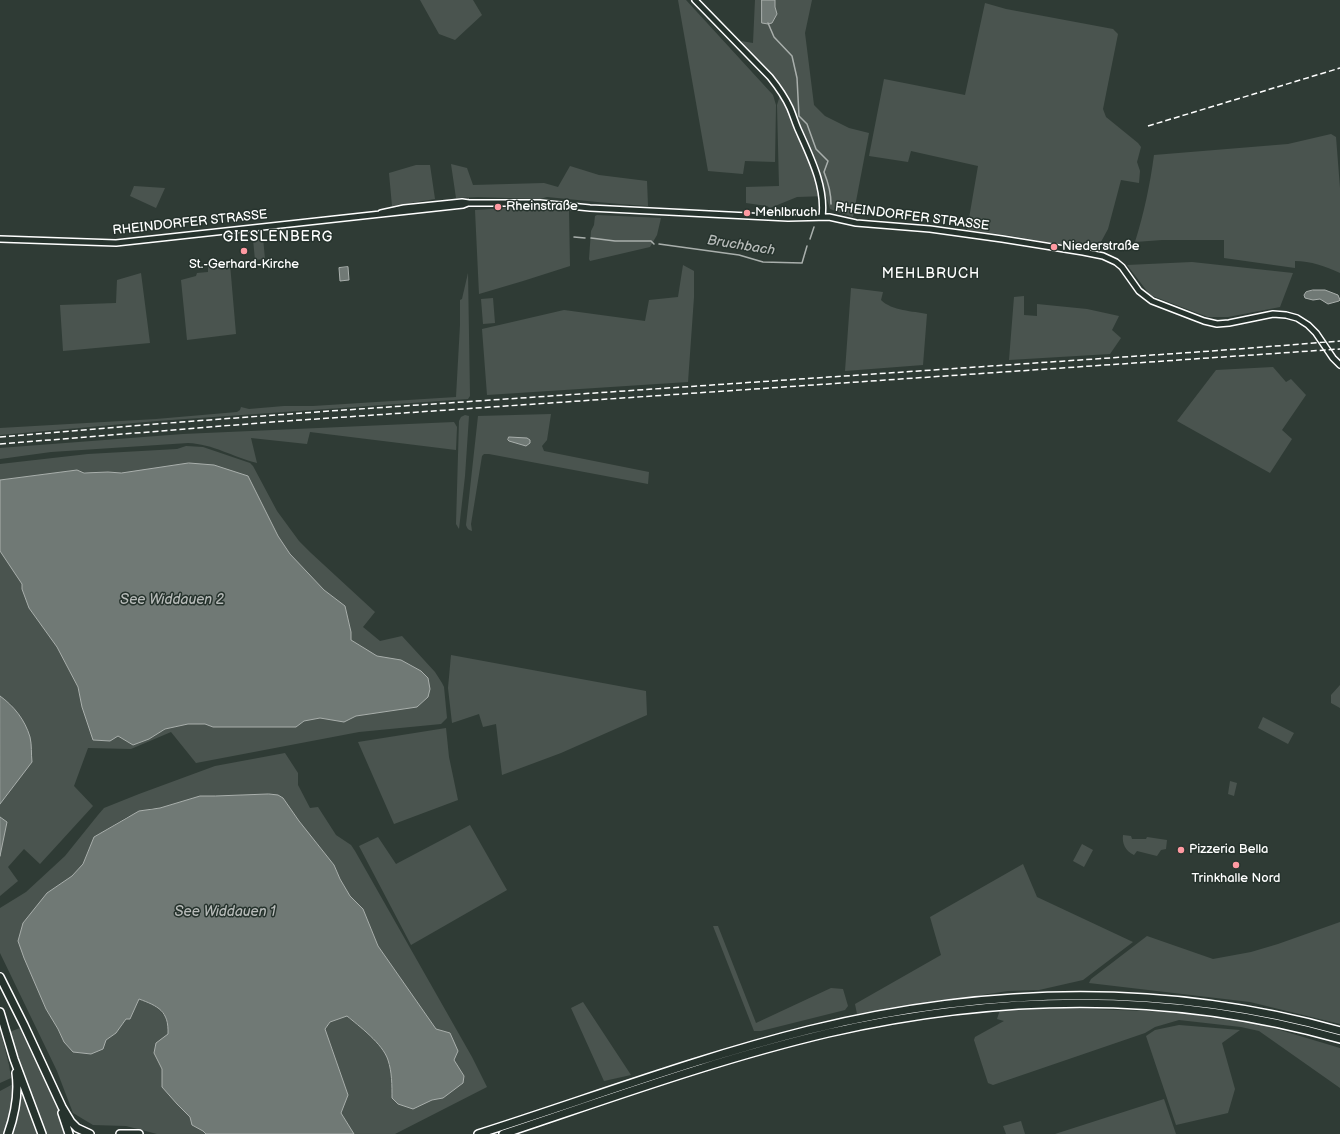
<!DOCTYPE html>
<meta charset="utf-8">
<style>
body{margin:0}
canvas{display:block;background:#2f3b35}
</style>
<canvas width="1340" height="1134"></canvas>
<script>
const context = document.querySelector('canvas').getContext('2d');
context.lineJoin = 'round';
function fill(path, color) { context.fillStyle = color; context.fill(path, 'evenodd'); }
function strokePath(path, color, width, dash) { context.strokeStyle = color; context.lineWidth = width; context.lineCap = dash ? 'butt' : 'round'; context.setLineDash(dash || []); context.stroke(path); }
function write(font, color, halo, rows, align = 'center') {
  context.font = font + ' "Balsamiq Sans",sans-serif'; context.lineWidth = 3; context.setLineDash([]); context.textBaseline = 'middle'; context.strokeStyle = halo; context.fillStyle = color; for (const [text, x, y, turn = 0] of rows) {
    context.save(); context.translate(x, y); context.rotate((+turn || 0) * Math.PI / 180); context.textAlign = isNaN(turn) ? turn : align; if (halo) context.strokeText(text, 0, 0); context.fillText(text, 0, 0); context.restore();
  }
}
const green = new Path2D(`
 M 420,0 L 473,0 L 482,15 L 455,40 L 439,34 Z
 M 678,0 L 686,0 L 773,95 L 776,105 L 775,162 L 745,161 L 743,174 L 708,171 Z
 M 755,0 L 812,0 L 805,33 L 814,105 L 825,116 L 849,128 L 869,133 L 853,217 L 830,209 L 826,196 L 797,197 L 770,208 L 767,206 L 746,203 L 746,187 L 779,186 L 777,105 L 782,89 L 741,41 L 753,43 Z
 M 985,3 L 1006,9 L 1113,29 L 1118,34 L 1103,109 L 1106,117 L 1138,143 L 1141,147 L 1137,162 L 1140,171 L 1139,183 L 1121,180 L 1108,229 L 1096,251 L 1012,236 L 967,230 L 978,166 L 911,151 L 908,162 L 869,156 L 884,79 L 965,95 Z
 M 1331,134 L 1336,137 L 1340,188 L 1340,273 C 1325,266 1311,261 1295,261 L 1295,268 L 1224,258 L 1224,240 L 1162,240 L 1135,242 C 1144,213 1150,185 1154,155 L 1288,144 Z
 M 451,164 L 467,168 L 473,185 L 544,183 L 558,187 L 570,166 L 599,175 L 647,181 L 648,206 C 614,204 581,200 547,197 L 540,199 L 478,197 L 456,198 Z
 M 416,165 L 430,165 L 435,199 L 392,206 L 389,173 Z
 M 134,186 L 165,188 L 156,208 L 130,196 Z
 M 509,208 L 569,211 L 570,266 L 523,281 L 479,294 L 475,210 Z
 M 597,215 L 661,218 L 657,235 L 650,247 L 590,261 L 589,259 L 591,231 L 594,225 L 595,216 Z
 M 263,238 L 265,259 L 255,260 L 253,239 Z
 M 1192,262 L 1293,273 L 1280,307 L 1228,317 L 1208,317 L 1150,295 L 1127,265 Z
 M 230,264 L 236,334 L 187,340 L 181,280 L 196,276 L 197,273 L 208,272 L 208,267 Z
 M 683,265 L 694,271 L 694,297 L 688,382 L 487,395 L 482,329 L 564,310 L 645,321 L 649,300 L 678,297 Z
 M 141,273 L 150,343 L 63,351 L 60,305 L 116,303 L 117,280 Z
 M 468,273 L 470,396 L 468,399 L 157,421 L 0,435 L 0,428 L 156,419 L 237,412 L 240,410 L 241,407 L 249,409 L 284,406 L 313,406 L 456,397 L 460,325 L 460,300 L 462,299 Z
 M 851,288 L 883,292 L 881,300 C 892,311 913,311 927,314 L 923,365 L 845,371 Z
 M 1024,296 L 1024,315 L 1037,316 L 1037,304 L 1087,309 L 1119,316 L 1112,330 L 1121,338 L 1110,354 L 1009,360 L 1014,297 Z
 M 493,298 L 495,323 L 483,324 L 481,299 Z
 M 1273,367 L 1286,382 L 1291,379 L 1306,395 L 1282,430 L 1292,439 L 1270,473 L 1177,421 L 1216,370 Z
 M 551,414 L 547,440 L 542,446 L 544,451 L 649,472 L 648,484 L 489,454 L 484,454 L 482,456 L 471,524 L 472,531 C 468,530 467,528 466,525 L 478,416 Z
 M 465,415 L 469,416 L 465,476 L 459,529 L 456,524 L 459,421 L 461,417 Z
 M 454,422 L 457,427 L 456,450 L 310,432 L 307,444 L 251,438 L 257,463 C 233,457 213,444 188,443 L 51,452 L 0,459 L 0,448 L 183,434 Z
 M 186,446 L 203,447 L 250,463 L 253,466 L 277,511 L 299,541 L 311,553 L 375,612 L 363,627 L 380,641 L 402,636 L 435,672 L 442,683 L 444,687 L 447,718 L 441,724 L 359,732 L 196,763 L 171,732 L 131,749 L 88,748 L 74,786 L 93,806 L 40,864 L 24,849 L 8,867 L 18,881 L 0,896 L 0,856 L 7,822 L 0,817 L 0,804 L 16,783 L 12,705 L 0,696 L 0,551 L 22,584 L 29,608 L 57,647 L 71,674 L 78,687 L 80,697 L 118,736 L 133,745 L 149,739 L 165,729 L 188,724 L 205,724 L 213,727 L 296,727 L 304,721 L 320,718 L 344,722 L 356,716 L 417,707 L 428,697 L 430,689 L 401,660 L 377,657 L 351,640 L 351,632 L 345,606 L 324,590 L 297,563 L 290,554 L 278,536 L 121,473 C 107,472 89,475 77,470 L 0,480 L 0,464 L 88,454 L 177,449 Z
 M 451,655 L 646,691 L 647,715 L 561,753 L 502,775 L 496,724 L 483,727 L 479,714 L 452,723 L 448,688 Z
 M 1340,685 L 1340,708 L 1331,703 L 1331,695 Z
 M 1263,717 L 1294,733 L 1288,744 L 1258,728 Z
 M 446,728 L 449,757 L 458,800 L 394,824 L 358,742 Z
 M 285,753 L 298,773 L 298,785 L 310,808 L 318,807 L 336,835 L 351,845 L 355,851 L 472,1057 L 487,1087 L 395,1134 L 354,1134 L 341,1113 L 348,1095 L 325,1029 L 330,1022 L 347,1016 C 359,1027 383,1044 388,1060 C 392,1072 392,1085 392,1098 L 432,1100 L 443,1098 L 464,1076 L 454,1060 L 450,1033 L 436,1029 L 378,946 L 363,909 L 350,896 L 340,879 L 334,865 L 299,821 L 283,798 L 269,794 L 215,796 L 200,796 L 160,808 L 152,808 L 127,817 L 94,837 L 83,864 L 72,876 L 47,893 L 23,923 L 18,941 L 46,1009 L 58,1029 L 64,1042 L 106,1040 L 116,1033 L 126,1019 L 130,1019 L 139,999 L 154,1004 L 165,1016 L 168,1027 L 168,1034 L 154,1053 L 162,1069 L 162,1087 L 177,1104 L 190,1117 L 193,1125 L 203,1131 L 206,1134 L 157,1134 L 126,1126 L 93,1125 L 73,1113 L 57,1071 L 0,953 L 0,908 L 26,892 L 65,856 L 98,815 L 104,808 L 139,794 L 215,766 Z
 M 1230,781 L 1237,783 L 1234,796 L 1228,794 Z
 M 470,825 L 507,890 L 411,945 L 359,846 L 378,837 L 396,864 Z
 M 1123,835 L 1131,836 L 1132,839 L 1146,839 L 1147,837 L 1167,840 L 1166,849 L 1161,850 L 1157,856 L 1137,851 L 1134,855 C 1125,851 1122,843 1123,835 Z
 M 1082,844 L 1093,850 L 1084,867 L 1073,861 Z
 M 1023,864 L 1037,897 L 1133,942 L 1083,980 L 1039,990 L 1008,991 L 857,1014 L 855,1004 L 941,955 L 930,917 Z
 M 1340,922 L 1340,1024 L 1250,1002 L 1089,983 L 1091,979 L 1147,936 L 1213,959 L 1251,952 L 1278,944 Z
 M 713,926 L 718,926 L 756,1023 L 831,988 L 843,989 L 848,1006 L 845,1010 L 761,1031 L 754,1031 Z
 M 583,1002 L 631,1075 L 604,1081 L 571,1008 Z
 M 1061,1008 L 1174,1012 L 1263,1025 L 1340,1048 L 1340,1088 L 1259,1031 L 1241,1027 L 1179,1020 L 1155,1027 L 1145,1033 L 993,1085 L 988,1083 L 974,1040 L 975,1037 L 1004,1021 L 997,1019 L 1000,1010 Z
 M 1179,1025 L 1240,1030 L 1222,1043 L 1235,1089 L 1228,1113 L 1176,1125 L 1146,1036 L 1155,1030 Z
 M 23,1027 L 53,1095 L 66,1134 L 44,1134 L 18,1062 L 9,1032 Z
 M 0,1029 L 9,1065 L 11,1078 L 0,1083 Z
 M 15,1083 L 15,1098 L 5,1134 L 0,1134 L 0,1091 Z
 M 19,1083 L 40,1134 L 10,1134 Z
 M 1164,1099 L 1176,1134 L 1055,1134 Z
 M 1021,1121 L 1025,1134 L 1006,1134 L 1003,1126 Z`);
const water = new Path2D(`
 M 762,0 L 775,0 L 775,7 L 777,14 L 772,23 L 768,24 L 762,23 Z
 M 348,267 L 349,280 L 340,281 L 339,268 Z
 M 1313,290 L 1325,290 L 1338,295 L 1340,300 L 1339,301 L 1328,304 L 1320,299 L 1313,300 L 1305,298 L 1304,295 L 1306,292 Z
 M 509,437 L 527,438 L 530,440 L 530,443 L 526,446 L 509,441 L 508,440 Z
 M 189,463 L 214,465 L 248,476 L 278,536 L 290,554 L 324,590 L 345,606 L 351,632 L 351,640 L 377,656 L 401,660 L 421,671 L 428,678 L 430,689 L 428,697 L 417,707 L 356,716 L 344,722 L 320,718 L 304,721 L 296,727 L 213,727 L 205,724 L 188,724 L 165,729 L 149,739 L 133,745 L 118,736 L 110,741 L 93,740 L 82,707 L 78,687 L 57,647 L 29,608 L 22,589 L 22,584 L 0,551 L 0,480 L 77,470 L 84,473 L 108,472 L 121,473 Z
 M 0,696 C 14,706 25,720 30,737 C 32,745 31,754 32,762 L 0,804 Z
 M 269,794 L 278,795 L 283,798 L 299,821 L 334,865 L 340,879 L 350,896 L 363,909 L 378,946 L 436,1029 L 450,1033 L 458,1051 L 454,1060 L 464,1076 L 463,1083 L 443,1098 L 432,1100 L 413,1109 L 398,1104 L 392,1098 C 392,1085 392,1072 388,1060 C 383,1044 359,1026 347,1016 L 330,1022 L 325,1029 L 348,1095 L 341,1113 L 354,1134 L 206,1134 L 203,1131 L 192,1125 L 190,1117 L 177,1104 L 162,1087 L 162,1069 L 154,1053 L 156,1043 L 168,1034 C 169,1011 158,1006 139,999 L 130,1019 L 126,1019 L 116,1033 L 106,1040 L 103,1049 L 91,1054 L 73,1052 L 64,1042 L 58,1029 L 46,1009 L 24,958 L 18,941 L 23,923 L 47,893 L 72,876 L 83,864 L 94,837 L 139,811 L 160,808 L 200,796 L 215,796 Z
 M 0,817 L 7,822 L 0,856 Z`);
const stream = new Path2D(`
 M 768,23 L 774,37 L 792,56 L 797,78 L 799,116 L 807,124 L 816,149 L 828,161 L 824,172 C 828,182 831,193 831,204
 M 574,237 L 585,238
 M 591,238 L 615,241 L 651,241 L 654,244
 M 810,239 L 814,227
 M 659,244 L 739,255 L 763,262 L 802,263 L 807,246`);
const secondary = new Path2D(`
 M 695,0 L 770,77 C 778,87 785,97 790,108 C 793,115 795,122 798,129 C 810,156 826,187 822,217
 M 381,213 L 404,208 L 462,202 L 469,203 L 540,203 L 590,208 L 788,218 L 829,217 L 856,223 L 930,229 L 1002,239 L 1083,252 L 1103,256 L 1116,262 L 1122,267 L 1139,291 L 1152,301 L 1204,321 L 1217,324 L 1229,323 L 1273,314 L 1286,315 L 1297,318 L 1308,325 L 1316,333 L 1333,358 L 1340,365
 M 0,239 L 116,243 L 463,205 L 468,203`);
const highway = new Path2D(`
 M 0,977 L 24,1025 L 62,1107 L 71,1122 L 77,1128 L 90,1134
 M 0,1012 L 14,1059 L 42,1134
 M 62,1113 L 69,1134
 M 8,1134 C 15,1114 19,1094 16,1073
 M 120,1134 L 139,1134
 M 478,1134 C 588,1099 697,1058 809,1030 C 985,987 1165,982 1340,1031
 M 503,1134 C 611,1098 718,1059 828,1033 C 998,994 1171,991 1340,1039`);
const rail = new Path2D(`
 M 1148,126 L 1340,68
 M 0,437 L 181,422 L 330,411 L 1212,351 L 1340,341
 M 0,444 L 272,422 L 1340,349`);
const markers = [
 [498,207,4,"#ff9aa2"],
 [747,213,4,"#ff9aa2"],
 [1054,247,4,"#ff9aa2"],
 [244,251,4,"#ff9aa2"],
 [1181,850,4,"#ff9aa2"],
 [1236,865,4,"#ff9aa2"]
];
const poiNames = [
 ["Rheinstraße",506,207],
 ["Mehlbruch",755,213],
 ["Niederstraße",1062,247],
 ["St.-Gerhard-Kirche",244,265,"center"],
 ["Pizzeria Bella",1189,850],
 ["Trinkhalle Nord",1236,879,"center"]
];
const streetNames = [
 ["RHEINDORFER STRASSE",912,217,7],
 ["RHEINDORFER STRASSE",190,223,-6]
];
const neighbourhoodNames = [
 ["GIESLENBERG",278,237],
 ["MEHLBRUCH",931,274]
];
const waterNames = [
 ["Bruchbach",741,246,9],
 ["See Widdauen 2",172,600],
 ["See Widdauen 1",225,912]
];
fill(green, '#4a544f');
fill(water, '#707975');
strokePath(water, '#a9afac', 1);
strokePath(stream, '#a9afac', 1.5);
strokePath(secondary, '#fff', 8);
strokePath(highway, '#fff', 10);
strokePath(secondary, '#26332d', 5);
strokePath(highway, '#26332d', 7);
strokePath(rail, '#fff', 1.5, [6, 3]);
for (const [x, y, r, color] of markers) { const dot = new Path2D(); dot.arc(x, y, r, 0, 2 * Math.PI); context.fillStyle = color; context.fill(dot); strokePath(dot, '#26332d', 1.5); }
write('13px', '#fff', '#26332d', poiNames, 'left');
write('13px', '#fff', '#26332d', streetNames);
context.letterSpacing = '1px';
write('14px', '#fff', '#26332d', neighbourhoodNames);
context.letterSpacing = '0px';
write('italic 14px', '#b8bcba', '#26332d', waterNames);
</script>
